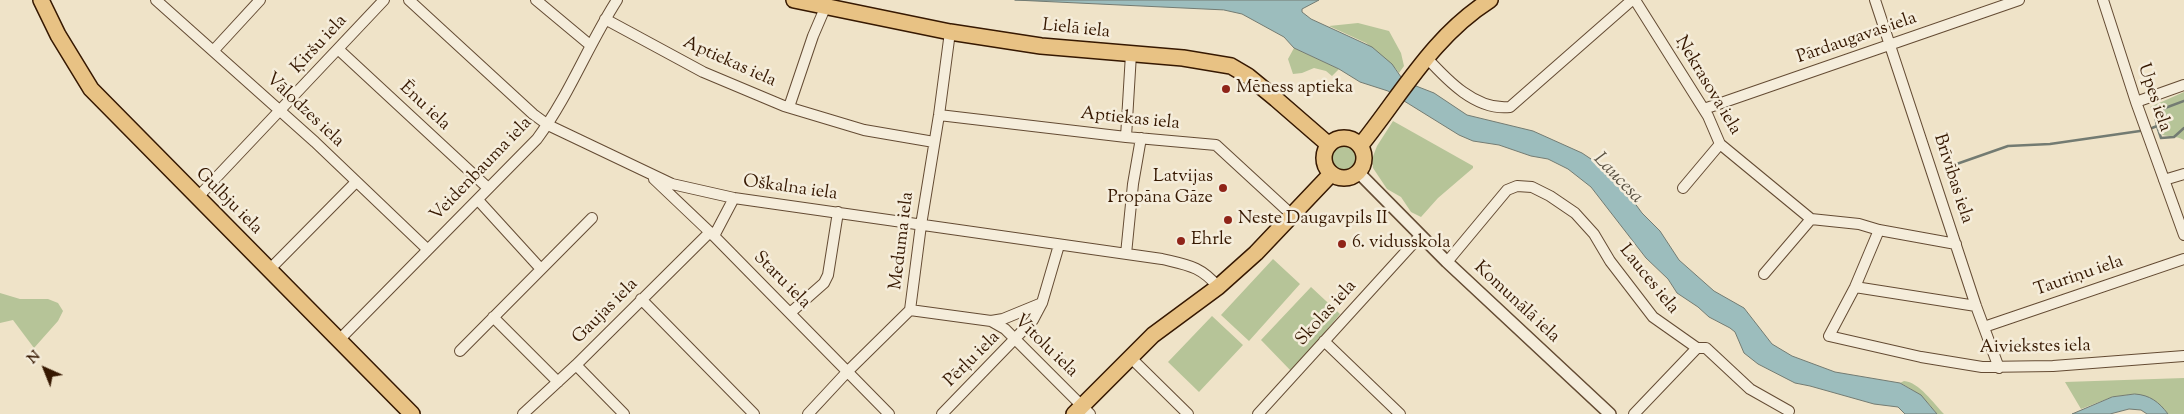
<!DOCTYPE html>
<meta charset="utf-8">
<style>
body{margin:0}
#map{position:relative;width:2184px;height:414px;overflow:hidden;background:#efe3c8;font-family:"Sorts Mill Goudy",serif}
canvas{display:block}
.north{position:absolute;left:20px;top:344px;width:50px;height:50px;-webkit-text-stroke:4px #f5eddb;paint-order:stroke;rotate:316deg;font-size:14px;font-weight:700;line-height:20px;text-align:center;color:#361801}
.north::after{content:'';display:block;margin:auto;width:18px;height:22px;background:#361801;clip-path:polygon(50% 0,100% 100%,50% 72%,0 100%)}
</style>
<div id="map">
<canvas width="2184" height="414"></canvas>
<div class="north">N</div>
</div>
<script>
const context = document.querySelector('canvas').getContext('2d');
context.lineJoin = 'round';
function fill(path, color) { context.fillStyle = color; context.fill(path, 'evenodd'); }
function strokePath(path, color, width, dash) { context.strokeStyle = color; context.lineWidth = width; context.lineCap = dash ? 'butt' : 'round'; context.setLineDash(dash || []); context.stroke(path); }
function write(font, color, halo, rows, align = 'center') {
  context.font = font + ' "Sorts Mill Goudy",serif'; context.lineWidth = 5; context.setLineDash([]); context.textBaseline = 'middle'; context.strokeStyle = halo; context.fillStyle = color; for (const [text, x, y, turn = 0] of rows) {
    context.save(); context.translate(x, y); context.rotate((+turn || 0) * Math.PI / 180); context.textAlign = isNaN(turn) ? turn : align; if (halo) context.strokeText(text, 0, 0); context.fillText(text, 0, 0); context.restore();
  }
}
const green = new Path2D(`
 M 1358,23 L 1389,31 L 1401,53 L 1404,66 L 1399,73 L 1396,69 L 1366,43 L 1329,26 Z
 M 1294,48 L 1339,69 L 1332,76 L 1326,71 L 1314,68 L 1302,73 L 1293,74 L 1288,59 Z
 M 2184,92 L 2184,140 C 2176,135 2167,138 2158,133 L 2161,114 L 2150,107 Z
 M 1393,121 L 1473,166 L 1473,168 L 1438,198 L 1421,217 L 1411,212 L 1401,197 L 1387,189 L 1373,168 L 1372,159 L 1377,146 Z
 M1331 159a14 14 0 1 1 28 0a14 14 0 1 1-28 0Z
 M 1273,259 L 1300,284 L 1249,341 L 1221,315 Z
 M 1311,287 L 1340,314 L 1292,372 L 1261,340 Z
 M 0,293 L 20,299 L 48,299 L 58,303 L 63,311 L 58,321 L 34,348 L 13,320 L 0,323 Z
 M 1212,316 L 1243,345 L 1199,392 L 1168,362 Z
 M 2184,378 L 2184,414 L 2168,414 L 2163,408 L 2135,394 L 2112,397 L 2081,409 L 2065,382 Z
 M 1904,381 C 1919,382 1934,404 1944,414 L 1937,414 C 1928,401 1915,390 1900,383 Z`);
const water = new Path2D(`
 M 1015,0 L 1319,0 L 1302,9 L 1302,12 L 1311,19 L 1372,47 L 1392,64 L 1401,77 L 1416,86 L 1434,93 L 1467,115 L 1533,131 L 1582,153 L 1594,161 L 1631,198 L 1642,213 L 1660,231 L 1679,260 L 1714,291 L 1744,308 L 1772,344 L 1792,356 L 1835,372 L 1900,383 L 1921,395 L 1937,414 L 1905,414 L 1898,407 L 1874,404 L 1810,386 L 1795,383 L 1758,364 L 1744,353 L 1735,332 L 1730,328 L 1709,317 L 1698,307 L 1677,293 L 1668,279 L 1646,258 L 1591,187 L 1568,169 L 1548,159 L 1531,156 L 1499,145 L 1473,141 L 1459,135 L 1388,91 L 1360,82 L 1339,69 L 1294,48 L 1284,37 L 1242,14 L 1224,10 Z
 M 2135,394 C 2150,395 2159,402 2168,414 L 2147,414 L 2141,410 L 2129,409 L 2110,414 L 2072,414 L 2112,397 Z`);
const stream = new Path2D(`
 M 2157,126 L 2161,138 L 2174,137 L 2184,128
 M 2152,128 L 2157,126 L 2155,115 L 2157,111 L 2184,101
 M 1948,167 L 2008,146 L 2050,144 L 2140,131`);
const minor = new Path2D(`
 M 156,0 L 315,142 L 427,249
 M 409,0 L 533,114 L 548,125 L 672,184 L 734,198 L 1162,259 C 1187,265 1201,266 1218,287
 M 536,0 L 590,45
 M 1635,0 L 1708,116 L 1720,144 L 1811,219 L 1859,224 L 1879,230 L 1956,244
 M 1875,0 L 1976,306 L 1999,368
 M 2103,0 L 2136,102 L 2184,235
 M 605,19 L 703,72 L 784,106 L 864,130 L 934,142
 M 338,49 L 488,188
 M 214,50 L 260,0
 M 1426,57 C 1447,80 1476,111 1510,107 L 1632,0
 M 2136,102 L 2184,85
 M 789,107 L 813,36 L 825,8
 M 1704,109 L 2019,0
 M 939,115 L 1126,137 L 1216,145 L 1292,215
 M 1126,137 L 1131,54
 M 654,179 L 714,236 L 889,414
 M 2164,180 L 2184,174
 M 1683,188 L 1720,144
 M 197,198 L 384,0
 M 478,200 L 540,268
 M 1879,230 L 1855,287 L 1829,336 L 1921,357 L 1982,367 L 2053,366 L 2184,356
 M 714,236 L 734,198
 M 1126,254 L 1133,184 L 1141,138
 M 1447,262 L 1507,190 L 1517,186 L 1532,187 L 1550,196 L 1575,213 L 1594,234 L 1610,261 L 1653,317 L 1697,348 L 1706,348 L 1750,389 L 1789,411
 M 270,269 L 355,183
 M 1764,274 L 1811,219
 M 1855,287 L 1976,306
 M 641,299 L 754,414
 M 910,310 L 991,321 L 1005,329 L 1090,414
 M 790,313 L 824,283 L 828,275 L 838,212
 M 493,317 L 558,382
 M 991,321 L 1003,319 L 1042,303
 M 1984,327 L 2184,259
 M 339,340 L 537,139 C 569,96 588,45 617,0
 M 1324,341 L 1400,414
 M 460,351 L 592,218
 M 1130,357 L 1188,414
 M 576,365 L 624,414
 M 523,414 L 576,365 L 710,232
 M 808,414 L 847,372 L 910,310 L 921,225 L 939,115 L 950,32
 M 942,414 L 1033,320 L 1042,303 L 1059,245
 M 1258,414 L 1420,236
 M 1634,414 L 1697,348`);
const tertiary = new Path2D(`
 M 1359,173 L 1447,262 L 1610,414`);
const primary = new Path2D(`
 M 41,0 L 58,35 L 91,89 L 412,414
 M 794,0 L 950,32 L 1041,46 L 1183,58 L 1231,66 L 1248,76 L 1276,99 L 1329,145
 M1324 158a20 20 0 1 1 40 0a20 20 0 1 1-40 0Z
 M 1360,146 C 1402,94 1432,37 1490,0
 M 1074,414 L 1153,335 L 1218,287 L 1256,253 L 1331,174`);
const markers = [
 [1226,89,5,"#8f2418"],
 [1223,188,5,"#8f2418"],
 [1228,220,5,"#8f2418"],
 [1181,241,5,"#8f2418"],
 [1342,244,5,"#8f2418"]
];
const streetNames = [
 ["Lielā iela",1076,30,6],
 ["Pārdaugavas iela",1857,39,-19],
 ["Ķiršu iela",320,45,-47],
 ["Aptiekas iela",729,63,24],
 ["Ņekrasova iela",1707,86,59],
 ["Upes iela",2153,98,71],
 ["Ēnu iela",424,107,43],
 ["Vālodzes iela",304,111,43],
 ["Aptiekas iela",1130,120,6],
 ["Veidenbauma iela",482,170,-46],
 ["Brīvības iela",1952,179,72],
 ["Oškalna iela",790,189,8],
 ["Gulbju iela",228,202,45],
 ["Meduma iela",903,241,-83],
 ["Tauriņu iela",2079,277,-19],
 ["Lauces iela",1648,280,51],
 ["Staru iela",781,281,45],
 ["Komunālā iela",1516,303,43],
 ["Gaujas iela",606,312,-45],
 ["Skolas iela",1327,314,-48],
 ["Vītolu iela",1045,347,44],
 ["Aiviekstes iela",2035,348,-1],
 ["Pērļu iela",973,360,-45]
];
const poiNames = [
 ["Mēness aptieka",1236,89],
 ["Latvijas",1213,178,"right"],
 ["Propāna Gāze",1213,199,"right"],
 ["Neste Daugavpils II",1238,220],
 ["Ehrle",1191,241],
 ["6. vidusskola",1352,244]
];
const waterNames = [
 ["Laucesa",1617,179,46]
];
fill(green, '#b6c498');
fill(water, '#9cbdbd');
strokePath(water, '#737b72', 1);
strokePath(stream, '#737b72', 2.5);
strokePath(minor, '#644b33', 12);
strokePath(tertiary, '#644b33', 14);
strokePath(primary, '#361801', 18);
strokePath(minor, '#f5eddb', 10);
strokePath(tertiary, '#f5eddb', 11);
strokePath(primary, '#e8c284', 15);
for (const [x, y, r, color] of markers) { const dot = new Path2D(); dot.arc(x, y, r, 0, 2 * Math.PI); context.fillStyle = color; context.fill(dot); strokePath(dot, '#f5eddb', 2); }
write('18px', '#361801', '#f5eddb', streetNames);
write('18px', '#361801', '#f5eddb', poiNames, 'left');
write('italic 19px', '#5a5243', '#f5eddb', waterNames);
</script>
